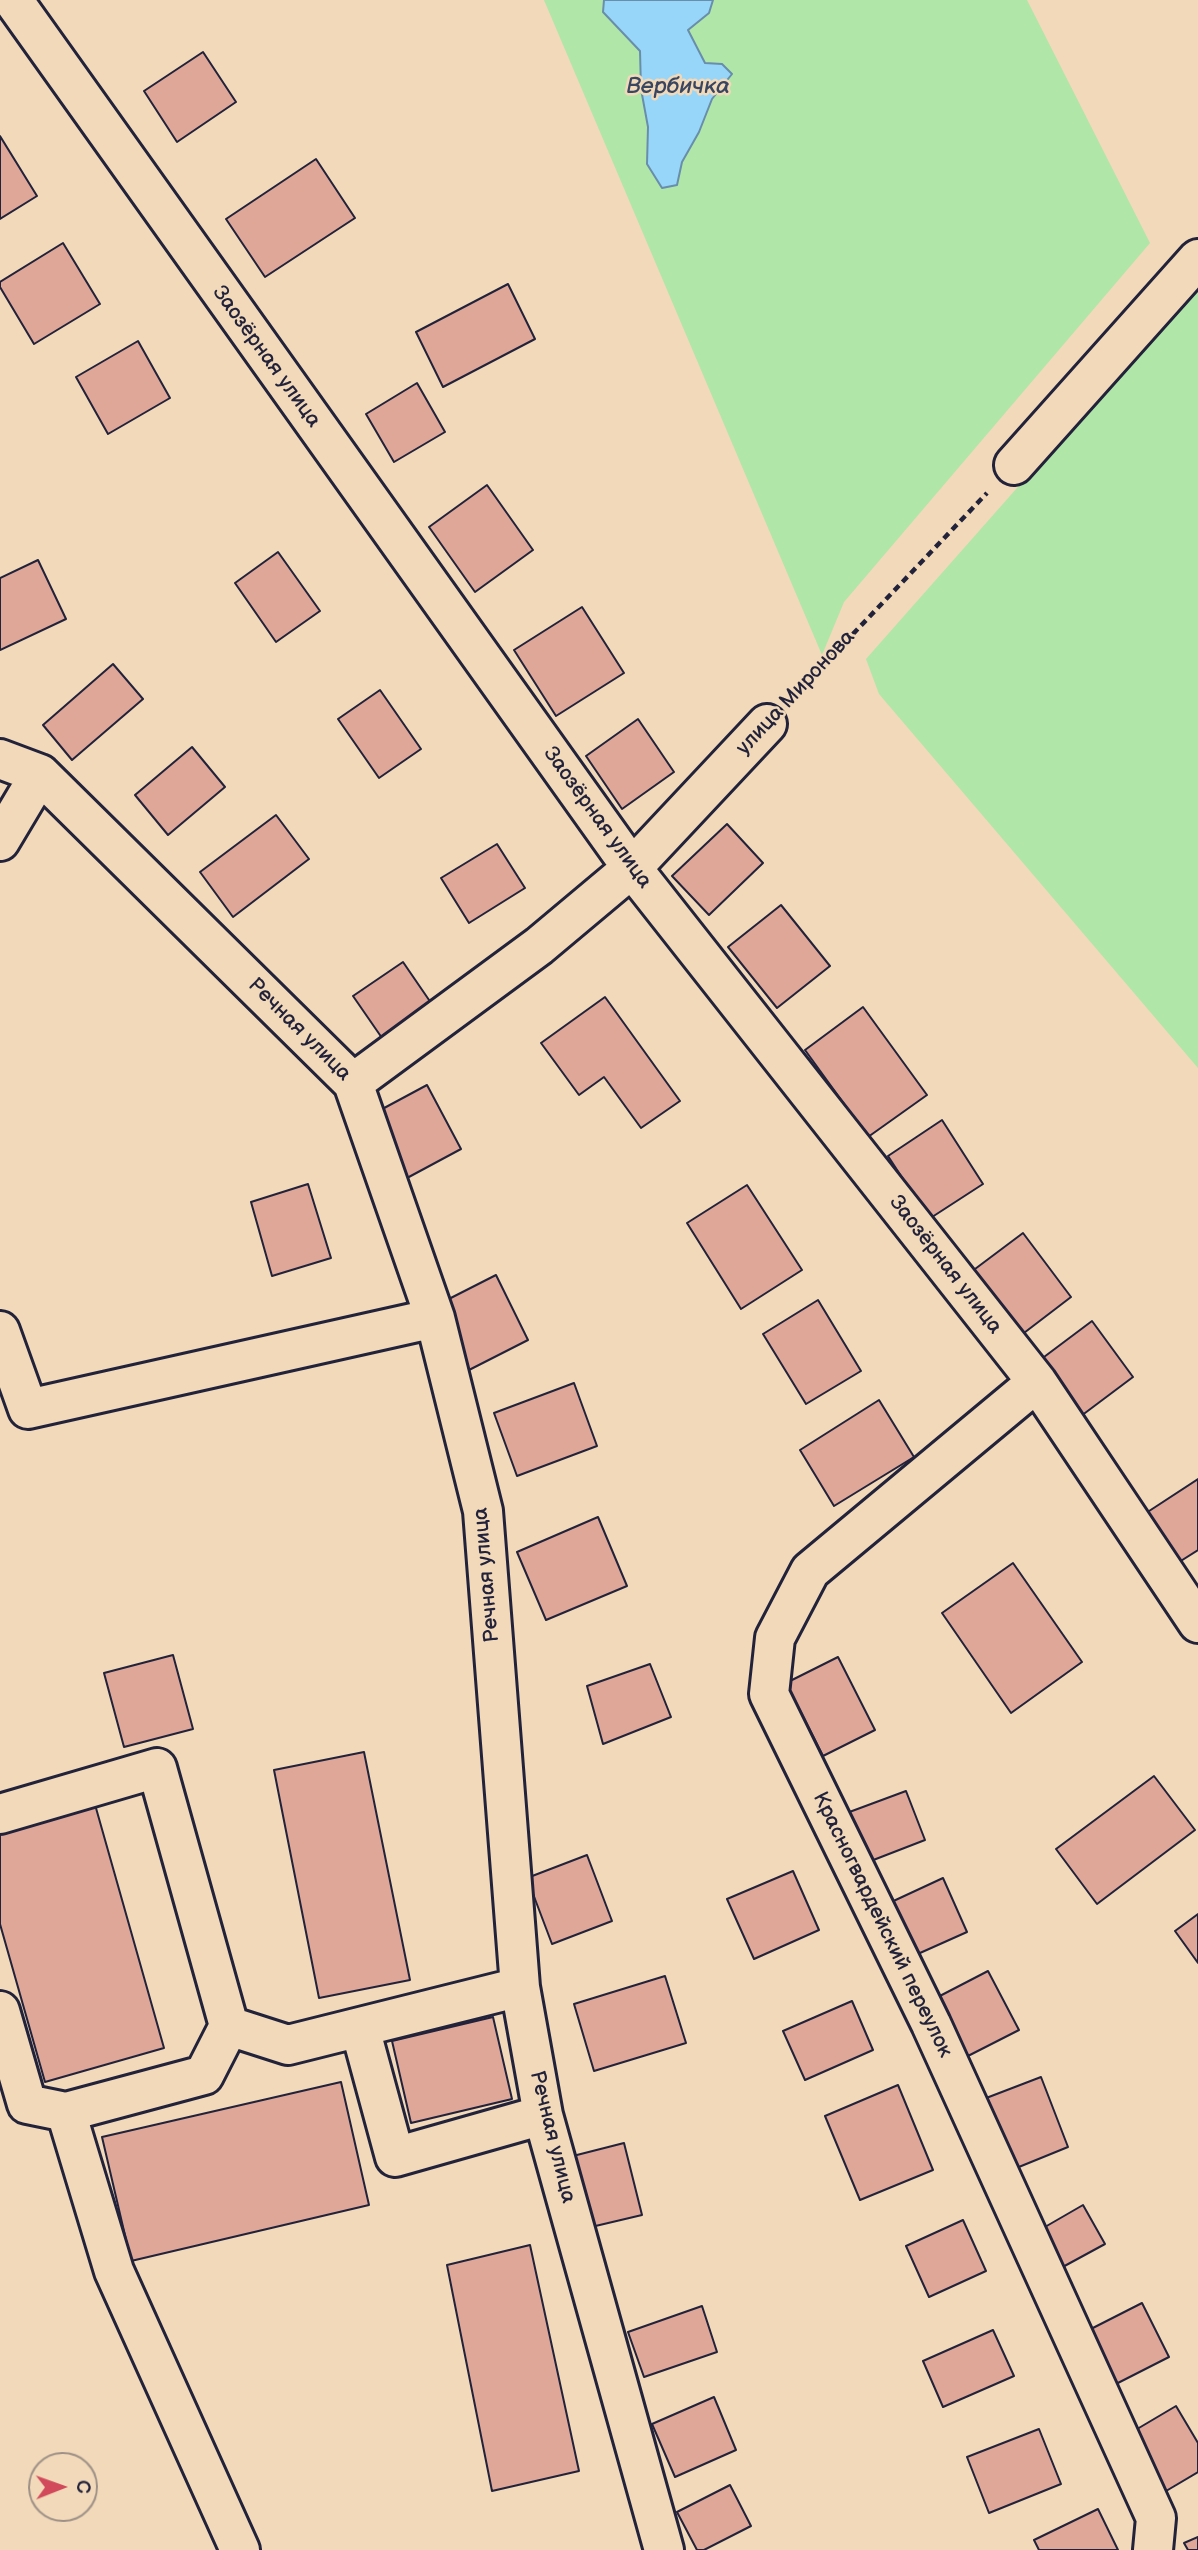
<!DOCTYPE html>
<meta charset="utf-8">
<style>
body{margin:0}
#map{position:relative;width:1198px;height:2550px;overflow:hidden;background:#f1d9b9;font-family:"Balsamiq Sans",sans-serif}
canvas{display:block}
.north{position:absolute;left:28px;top:2452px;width:70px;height:70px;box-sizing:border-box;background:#f1d9b9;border:2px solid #9e9087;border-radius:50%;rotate:89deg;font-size:19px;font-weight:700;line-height:28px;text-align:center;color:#22223b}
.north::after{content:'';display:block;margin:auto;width:24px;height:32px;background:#d1495b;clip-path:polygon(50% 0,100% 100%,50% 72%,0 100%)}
</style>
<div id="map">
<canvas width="1198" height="2550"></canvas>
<div class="north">С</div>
</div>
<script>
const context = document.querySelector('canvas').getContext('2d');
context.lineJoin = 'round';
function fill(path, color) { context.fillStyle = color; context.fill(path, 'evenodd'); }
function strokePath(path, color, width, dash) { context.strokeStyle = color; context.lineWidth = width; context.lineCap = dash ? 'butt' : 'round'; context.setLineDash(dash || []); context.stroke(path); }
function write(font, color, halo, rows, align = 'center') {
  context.font = font + ' "Balsamiq Sans",sans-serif'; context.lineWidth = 5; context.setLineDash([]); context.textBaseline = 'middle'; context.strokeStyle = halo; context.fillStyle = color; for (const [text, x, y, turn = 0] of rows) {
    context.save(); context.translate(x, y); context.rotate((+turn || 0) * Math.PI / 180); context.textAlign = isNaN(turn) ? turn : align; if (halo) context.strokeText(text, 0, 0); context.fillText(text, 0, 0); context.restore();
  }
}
const green = new Path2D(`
 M 544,0 L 1027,0 L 1150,243 L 844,602 L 822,655 Z
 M 1198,283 L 1198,1068 L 879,694 L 866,659 Z`);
const water = new Path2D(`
 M 604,0 L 713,0 L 709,13 L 688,30 L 705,63 L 722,64 L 732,74 L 712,99 L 699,132 L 682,162 L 677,185 L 662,188 L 647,164 L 648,127 L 641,89 L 640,51 L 603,12 Z`);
const building = new Path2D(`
 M 203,52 L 236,102 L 177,142 L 144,91 Z
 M 0,136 L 37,196 L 0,219 Z
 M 316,159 L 355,218 L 265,277 L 226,219 Z
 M 63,243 L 100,304 L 34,344 L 0,287 L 0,282 Z
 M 508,284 L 535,339 L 443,387 L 416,332 Z
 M 138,341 L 170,398 L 108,434 L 76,377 Z
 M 417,383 L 445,432 L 394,462 L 366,414 Z
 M 487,485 L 533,550 L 475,592 L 429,527 Z
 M 278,552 L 320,611 L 276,642 L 235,583 Z
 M 38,560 L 66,619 L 0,650 L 0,578 Z
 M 582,607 L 624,673 L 556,716 L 514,650 Z
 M 113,664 L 143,699 L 72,760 L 43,725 Z
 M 380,690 L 421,749 L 379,778 L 338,719 Z
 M 638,719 L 674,772 L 622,809 L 586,756 Z
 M 192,747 L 225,787 L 168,835 L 135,795 Z
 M 276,815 L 309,859 L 233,917 L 200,872 Z
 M 727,824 L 763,863 L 709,915 L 672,876 Z
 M 497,844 L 525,888 L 469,923 L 441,878 Z
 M 781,905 L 830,966 L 777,1008 L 728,947 Z
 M 403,962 L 440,1016 L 391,1051 L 353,996 Z
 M 605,997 L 680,1101 L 641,1128 L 604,1077 L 579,1095 L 541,1043 Z
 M 863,1007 L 927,1095 L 868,1137 L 805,1050 Z
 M 427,1085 L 461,1149 L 407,1178 L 373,1114 Z
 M 942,1120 L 983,1184 L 929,1219 L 888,1156 Z
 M 308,1184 L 331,1258 L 272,1276 L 251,1202 Z
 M 747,1185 L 802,1270 L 741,1309 L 687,1223 Z
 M 1023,1233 L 1071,1297 L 1020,1336 L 971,1272 Z
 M 496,1275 L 528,1340 L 469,1370 L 437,1305 Z
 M 818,1300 L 861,1371 L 806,1404 L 763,1334 Z
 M 1092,1321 L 1133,1377 L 1073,1422 L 1032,1366 Z
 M 574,1383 L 597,1446 L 517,1476 L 494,1413 Z
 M 879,1400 L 914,1457 L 834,1506 L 800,1450 Z
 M 1198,1479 L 1198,1550 L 1176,1564 L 1143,1515 Z
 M 598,1517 L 627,1586 L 546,1620 L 517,1552 Z
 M 1013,1563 L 1082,1662 L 1011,1713 L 942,1613 Z
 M 173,1655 L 193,1729 L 124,1747 L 104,1673 Z
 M 838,1657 L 875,1730 L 823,1756 L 786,1683 Z
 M 650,1664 L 671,1717 L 603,1744 L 587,1686 Z
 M 364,1752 L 410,1980 L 319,1998 L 274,1770 Z
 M 1154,1776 L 1195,1830 L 1097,1904 L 1056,1849 Z
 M 906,1791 L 925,1840 L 863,1864 L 844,1814 Z
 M 94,1801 L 164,2048 L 45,2082 L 0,1924 L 0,1829 Z
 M 587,1855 L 612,1921 L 552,1944 L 527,1878 Z
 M 793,1871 L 819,1930 L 754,1959 L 727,1899 Z
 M 943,1878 L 967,1932 L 911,1957 L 887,1904 Z
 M 1198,1914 L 1198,1963 L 1175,1931 Z
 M 988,1971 L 1019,2030 L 964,2058 L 934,1999 Z
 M 665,1976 L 686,2043 L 594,2071 L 574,2004 Z
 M 852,2001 L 873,2050 L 805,2080 L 783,2031 Z
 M 493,2017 L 512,2099 L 411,2123 L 392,2041 Z
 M 1041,2077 L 1068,2147 L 1009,2171 L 981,2100 Z
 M 341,2082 L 369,2205 L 131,2261 L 102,2137 Z
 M 898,2085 L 933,2170 L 860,2200 L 825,2116 Z
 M 624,2143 L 642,2215 L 587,2228 L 569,2157 Z
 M 1083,2205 L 1105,2244 L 1059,2269 L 1038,2231 Z
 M 963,2220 L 986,2271 L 929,2297 L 906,2246 Z
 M 530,2245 L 579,2471 L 492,2491 L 447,2265 Z
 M 1142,2303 L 1169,2357 L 1110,2387 L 1083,2333 Z
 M 702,2306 L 717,2352 L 644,2377 L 628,2332 Z
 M 993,2330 L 1014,2376 L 943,2407 L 923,2361 Z
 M 714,2397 L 736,2450 L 675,2477 L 652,2424 Z
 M 1176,2406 L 1198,2443 L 1198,2472 L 1161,2494 L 1127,2435 Z
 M 1039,2429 L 1061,2484 L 989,2513 L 967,2457 Z
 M 730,2485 L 751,2526 L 704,2550 L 697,2550 L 677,2512 Z
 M 1098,2509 L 1118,2550 L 1039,2550 L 1034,2540 Z
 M 1198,2537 L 1198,2550 L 1188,2550 L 1184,2543 Z`);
const path = new Path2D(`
 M 795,695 L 987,493`);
const minor = new Path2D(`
 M 13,0 L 632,868 L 1037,1382 L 1198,1623
 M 1014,465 L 1198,259
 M 0,759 L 40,774 L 353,1083 L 435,1318 L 483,1511 L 520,1987 L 543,2115 L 664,2550
 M 0,841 L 40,774
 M 353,1083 L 539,946 L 632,868 L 767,724
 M 0,1331 L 28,1409 L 435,1318
 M 1037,1382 L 810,1571 L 775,1638 L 769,1694 L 931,2024 L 1156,2518 L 1153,2550
 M 0,1814 L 157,1768 L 229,2026 L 204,2075 L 66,2112 L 27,2104 L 0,2011
 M 229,2026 L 288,2045 L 520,1987
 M 360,2028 L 395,2157 L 543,2115
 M 66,2112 L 114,2271 L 240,2550`);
const streetNames = [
 ["Заозёрная улица",266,357,54],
 ["улица Миронова",796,693,-47],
 ["Заозёрная улица",597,818,54],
 ["Речная улица",299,1030,45],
 ["Заозёрная улица",945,1265,52],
 ["Речная улица",487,1575,-95],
 ["Красногвардейский переулок",882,1925,64],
 ["Речная улица",552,2137,76]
];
const waterNames = [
 ["Вербичка",678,87]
];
fill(green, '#b0e6a8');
fill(water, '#97d6f8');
strokePath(water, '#688eac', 2);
fill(building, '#dfa798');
strokePath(building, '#22223b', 2);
strokePath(minor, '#22223b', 44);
strokePath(path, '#22223b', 4.5, [7, 5]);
strokePath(minor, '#f1d9b9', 38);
write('21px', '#22223b', '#f1d9b9', streetNames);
write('italic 23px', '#394661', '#f1d9b9', waterNames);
</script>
